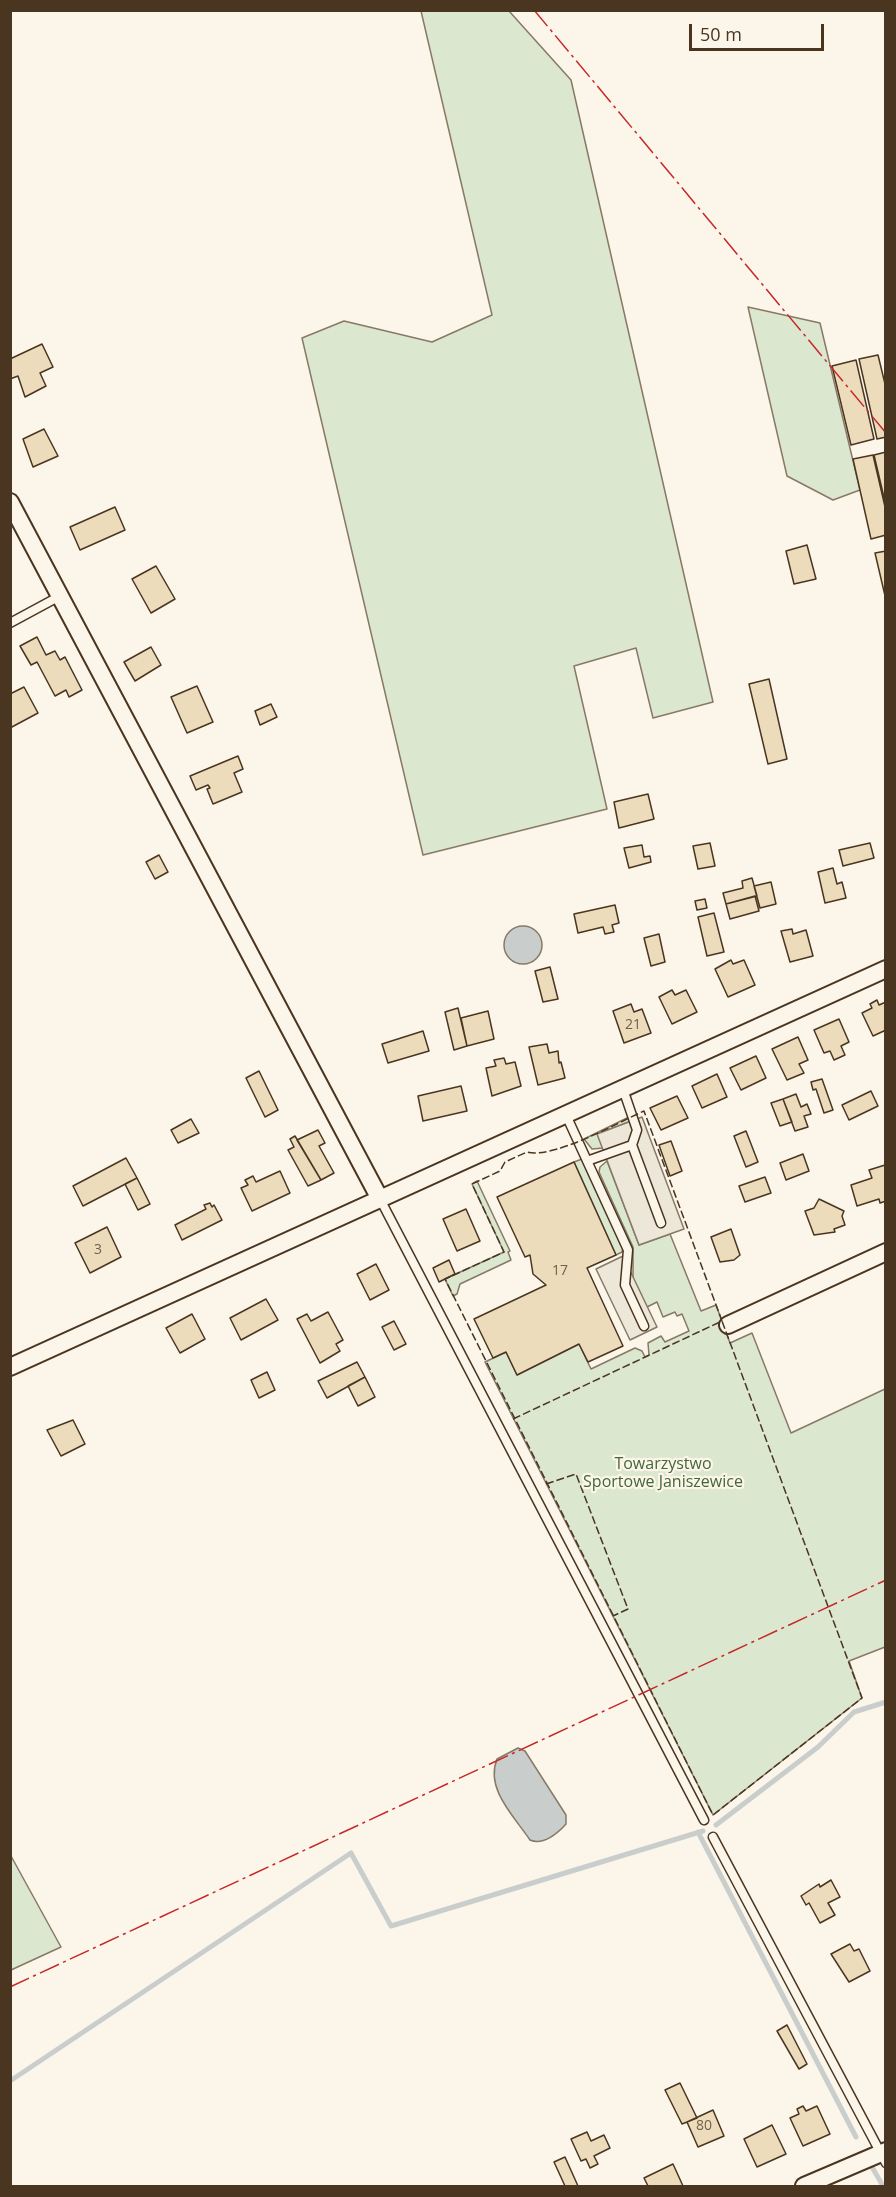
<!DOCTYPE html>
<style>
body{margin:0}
#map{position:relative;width:896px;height:2197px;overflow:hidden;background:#fbf6e9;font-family:"Open Sans",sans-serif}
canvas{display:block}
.frame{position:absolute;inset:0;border:12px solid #4a3520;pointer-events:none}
.scale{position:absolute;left:689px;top:24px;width:135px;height:27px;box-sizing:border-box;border:3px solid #4a3520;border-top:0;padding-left:8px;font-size:18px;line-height:21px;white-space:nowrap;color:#4a3520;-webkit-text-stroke:4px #fbf6e9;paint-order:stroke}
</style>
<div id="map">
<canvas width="896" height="2197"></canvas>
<div class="frame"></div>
<div class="scale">50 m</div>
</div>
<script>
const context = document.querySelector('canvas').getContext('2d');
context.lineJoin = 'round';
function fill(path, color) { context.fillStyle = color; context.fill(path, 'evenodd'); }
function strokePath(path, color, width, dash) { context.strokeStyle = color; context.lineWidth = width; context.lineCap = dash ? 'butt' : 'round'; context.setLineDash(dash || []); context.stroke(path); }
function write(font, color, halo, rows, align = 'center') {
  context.font = font + ' "Open Sans",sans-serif'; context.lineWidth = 4.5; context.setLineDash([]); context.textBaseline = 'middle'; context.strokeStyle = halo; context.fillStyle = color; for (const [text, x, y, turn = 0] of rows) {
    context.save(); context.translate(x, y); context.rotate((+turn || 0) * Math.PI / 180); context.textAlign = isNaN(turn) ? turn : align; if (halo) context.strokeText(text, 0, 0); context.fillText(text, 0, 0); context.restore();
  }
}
const green = new Path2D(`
 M 421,11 L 509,11 L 571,80 L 713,702 L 653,718 L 636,648 L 574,666 L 607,809 L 423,855 L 302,338 L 344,321 L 432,342 L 492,315 Z
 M 748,307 L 820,323 L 860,490 L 833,500 L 787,476 Z
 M 629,1117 L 631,1121 L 598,1134 L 603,1148 L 592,1149 L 584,1139 Z
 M 582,1159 L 623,1247 L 622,1252 L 616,1255 L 574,1162 Z
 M 607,1161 L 639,1245 L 670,1234 L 701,1311 L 716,1305 L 730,1343 L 752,1333 L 791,1433 L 885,1389 L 885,1647 L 849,1661 L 862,1698 L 713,1815 L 485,1362 L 506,1352 L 517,1375 L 579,1344 L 591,1369 L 635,1348 L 642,1351 L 645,1357 L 649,1355 L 648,1343 L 661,1336 L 665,1342 L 689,1331 L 682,1314 L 677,1316 L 675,1312 L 663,1317 L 657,1302 L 647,1307 L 633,1278 L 633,1247 L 599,1172 L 600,1167 Z
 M 477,1181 L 510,1251 L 508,1252 L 511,1260 L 460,1284 L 457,1294 L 453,1296 L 445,1279 L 504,1252 L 472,1184 Z
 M 11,1856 L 61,1947 L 11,1970 L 10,1970 Z`);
const parking = new Path2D(`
 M 642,1117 L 684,1229 L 639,1245 L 597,1134 Z
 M 623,1256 L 657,1327 L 630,1340 L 596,1269 Z`);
const water = new Path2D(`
 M504 945a19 19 0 1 1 38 0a19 19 0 1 1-38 0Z
 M 518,1748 L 525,1751 L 566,1815 L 566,1824 C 558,1833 543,1846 530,1840 C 514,1816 485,1789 497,1759 Z`);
const stream = new Path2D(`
 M 716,1825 L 818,1747 L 854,1712 L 886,1702
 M 698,1832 L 856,2137
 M 10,2081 L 351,1853 L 391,1926 L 703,1831
 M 872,2167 L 883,2186`);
const building = new Path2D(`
 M 42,344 L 53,367 L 40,373 L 46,386 L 25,397 L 18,376 L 10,379 L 10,359 Z
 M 878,355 L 886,388 L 886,437 L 877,439 L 859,359 Z
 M 856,360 L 874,439 L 851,445 L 832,366 Z
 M 44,429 L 58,456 L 33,467 L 23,439 Z
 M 886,452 L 886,506 L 874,455 Z
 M 873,455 L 886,511 L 886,535 L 871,539 L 853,459 Z
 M 115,507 L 125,530 L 80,550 L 70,527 Z
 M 807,545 L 816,579 L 794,584 L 786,551 Z
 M 886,551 L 886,600 L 875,553 Z
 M 156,566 L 175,599 L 151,613 L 132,579 Z
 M 37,637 L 46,655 L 55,651 L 60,660 L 65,657 L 82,690 L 69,697 L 66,690 L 55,696 L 37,662 L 31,665 L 20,646 Z
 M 151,647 L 161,665 L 135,681 L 124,662 Z
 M 769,679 L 787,759 L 768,764 L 749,684 Z
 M 197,686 L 213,722 L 187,733 L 171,697 Z
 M 24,687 L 38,713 L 10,728 L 10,694 Z
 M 271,704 L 277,717 L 260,725 L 255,711 Z
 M 238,756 L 243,769 L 234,773 L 242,792 L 213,804 L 207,789 L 210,788 L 208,785 L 196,790 L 190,776 Z
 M 648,794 L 654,819 L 619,828 L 614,802 Z
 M 710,843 L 715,866 L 698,869 L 693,846 Z
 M 870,843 L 874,858 L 843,866 L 839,850 Z
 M 642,845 L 644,857 L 650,856 L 651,862 L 629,868 L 624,848 Z
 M 159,855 L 168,872 L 155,879 L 146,862 Z
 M 833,868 L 837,884 L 842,882 L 846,898 L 825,903 L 818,872 Z
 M 752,878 L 757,896 L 726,904 L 723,893 L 743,888 L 742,881 Z
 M 771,882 L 776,904 L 760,908 L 754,886 Z
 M 755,896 L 759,911 L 730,919 L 726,904 Z
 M 705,899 L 707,908 L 697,910 L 695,901 Z
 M 615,905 L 619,923 L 612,925 L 614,932 L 605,934 L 603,927 L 578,933 L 574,914 Z
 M 714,913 L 724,952 L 707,956 L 698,917 Z
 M 792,929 L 793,934 L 806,930 L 813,956 L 790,962 L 781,931 Z
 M 659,934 L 665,962 L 651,966 L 644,938 Z
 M 731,960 L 733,964 L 744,960 L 755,985 L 728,997 L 715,969 Z
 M 550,967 L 558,999 L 543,1002 L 535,971 Z
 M 672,990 L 675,995 L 686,990 L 697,1012 L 672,1024 L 659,997 Z
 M 877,1000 L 879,1005 L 886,1002 L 886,1030 L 873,1036 L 862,1013 L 872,1008 L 870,1004 Z
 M 631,1004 L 634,1012 L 642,1009 L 651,1033 L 624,1043 L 613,1011 Z
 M 458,1008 L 467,1046 L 454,1050 L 445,1012 Z
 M 488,1011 L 494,1039 L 467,1046 L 461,1018 Z
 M 839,1019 L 849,1042 L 841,1046 L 845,1055 L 834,1060 L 830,1051 L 824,1053 L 814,1030 Z
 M 423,1031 L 429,1051 L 388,1063 L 382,1044 Z
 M 798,1037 L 808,1060 L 799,1064 L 804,1073 L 787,1080 L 772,1049 Z
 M 547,1044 L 549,1053 L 558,1051 L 559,1063 L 561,1062 L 565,1078 L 538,1085 L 529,1047 Z
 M 756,1056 L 766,1078 L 741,1090 L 730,1068 Z
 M 504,1058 L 506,1064 L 515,1062 L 521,1086 L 492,1096 L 486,1068 L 496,1066 L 494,1060 Z
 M 259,1071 L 278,1110 L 265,1117 L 246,1078 Z
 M 717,1074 L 727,1097 L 702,1108 L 692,1086 Z
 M 822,1079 L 833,1110 L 824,1113 L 816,1089 L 813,1090 L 811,1082 Z
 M 461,1086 L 467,1111 L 423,1121 L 418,1096 Z
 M 871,1091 L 878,1106 L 849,1120 L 842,1105 Z
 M 796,1094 L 801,1107 L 807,1104 L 811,1114 L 804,1116 L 808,1127 L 795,1131 L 783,1099 Z
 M 677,1096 L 688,1118 L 661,1130 L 650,1108 Z
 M 783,1099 L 792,1122 L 780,1126 L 771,1103 Z
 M 191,1119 L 199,1133 L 178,1143 L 171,1130 Z
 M 318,1130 L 325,1143 L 319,1146 L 334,1173 L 321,1180 L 297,1140 Z
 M 746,1131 L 758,1162 L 746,1167 L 734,1136 Z
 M 295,1136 L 321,1180 L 308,1186 L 288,1150 L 294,1147 L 290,1139 Z
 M 671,1141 L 682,1171 L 670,1176 L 659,1145 Z
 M 803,1154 L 809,1171 L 786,1180 L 780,1163 Z
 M 126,1158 L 137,1178 L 83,1206 L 73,1186 Z
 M 574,1162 L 616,1255 L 587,1268 L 623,1346 L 588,1362 L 579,1344 L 517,1375 L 506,1352 L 493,1358 L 474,1319 L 546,1285 L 533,1274 L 530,1255 L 525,1257 L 497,1197 Z
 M 885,1165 L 886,1201 L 880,1203 L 879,1199 L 857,1206 L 851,1185 L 872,1178 L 869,1170 Z
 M 280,1171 L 290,1193 L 252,1211 L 241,1188 L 248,1185 L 245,1180 L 253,1176 L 256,1182 Z
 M 765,1177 L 771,1193 L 745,1202 L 739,1186 Z
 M 137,1178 L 150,1204 L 138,1210 L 125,1184 Z
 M 819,1199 L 844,1211 L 842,1216 L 845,1225 L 834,1229 L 835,1232 L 814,1235 L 805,1211 L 814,1208 Z
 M 210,1203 L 212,1207 L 214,1205 L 222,1220 L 182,1240 L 175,1225 L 206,1209 L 204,1205 Z
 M 466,1209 L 480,1241 L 457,1251 L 443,1219 Z
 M 107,1227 L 121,1257 L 90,1273 L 75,1243 Z
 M 731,1229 L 740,1255 L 734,1260 L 720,1262 L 711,1237 Z
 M 449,1260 L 455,1274 L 439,1282 L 433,1268 Z
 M 376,1264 L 389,1290 L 370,1300 L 357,1274 Z
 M 266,1299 L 278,1320 L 241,1340 L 230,1318 Z
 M 328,1312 L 343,1340 L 336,1344 L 340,1351 L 320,1363 L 297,1319 L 307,1314 L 311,1321 Z
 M 192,1314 L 205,1339 L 180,1353 L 166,1328 Z
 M 394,1321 L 406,1344 L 394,1350 L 382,1327 Z
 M 357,1362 L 365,1377 L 327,1398 L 318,1381 Z
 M 267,1372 L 275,1390 L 259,1398 L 251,1380 Z
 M 365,1377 L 375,1397 L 358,1406 L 348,1386 Z
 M 73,1420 L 85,1444 L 61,1456 L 47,1430 Z
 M 831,1880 L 840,1897 L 828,1903 L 835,1915 L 820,1923 L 809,1903 L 806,1905 L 801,1896 L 819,1884 L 820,1887 Z
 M 850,1944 L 854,1951 L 859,1949 L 870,1971 L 849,1982 L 831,1954 Z
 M 787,2025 L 807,2064 L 799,2069 L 777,2031 Z
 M 680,2083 L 697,2118 L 682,2124 L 665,2090 Z
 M 803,2106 L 806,2111 L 817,2106 L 830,2134 L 803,2146 L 790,2118 L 799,2114 L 797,2109 Z
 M 713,2110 L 724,2136 L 698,2147 L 687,2122 Z
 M 772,2125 L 786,2154 L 757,2167 L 744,2139 Z
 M 587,2132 L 591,2141 L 604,2135 L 610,2148 L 594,2156 L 598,2164 L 590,2168 L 586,2159 L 581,2161 L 571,2139 Z
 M 565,2157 L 578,2186 L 565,2186 L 554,2162 Z
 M 673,2164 L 683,2186 L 648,2186 L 644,2178 Z`);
const lane = new Path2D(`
 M 10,623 L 60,596
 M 623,1089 L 637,1130 L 632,1145 L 661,1223
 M 566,1115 L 628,1250 L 625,1285 L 644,1326
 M 587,1161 L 632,1145
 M 380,1199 L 704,1820
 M 713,1837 L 886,2163`);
const street = new Path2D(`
 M 10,502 L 380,1199
 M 728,1325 L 886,1252
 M 10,1367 L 886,969
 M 804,2186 L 886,2151`);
const fence = new Path2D(`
 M 513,1419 L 722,1321 L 862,1698 L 713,1815 L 445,1279 L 504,1252 L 472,1184 L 500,1171 L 505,1162 L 527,1152 C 554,1159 617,1123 644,1111 L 722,1321
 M 546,1484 L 576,1474 L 628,1609 L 613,1616`);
const power = new Path2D(`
 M 534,10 L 886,433
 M 10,1987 L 886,1580`);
const numberNames = [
 ["21",633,1025],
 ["3",98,1250],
 ["17",560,1271],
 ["80",704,2126]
];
const parkNames = [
 ["Towarzystwo",663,1464],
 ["Sportowe Janiszewice",663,1482]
];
fill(green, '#dce7d0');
strokePath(green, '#887966', 1.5);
fill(parking, '#ede7d9');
strokePath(parking, '#887966', 1.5);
fill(water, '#c9cecd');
strokePath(water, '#887966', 1.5);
strokePath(stream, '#c9cecd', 5);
fill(building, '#ecdcbc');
strokePath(building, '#4a3520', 1.5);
strokePath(lane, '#4a3520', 11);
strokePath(street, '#4a3520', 20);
strokePath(lane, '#fbf6e9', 8);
strokePath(street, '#fbf6e9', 16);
strokePath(fence, '#4a3520', 1.5, [8, 3]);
strokePath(power, '#c62828', 1.5, [21, 4.5, 3, 4.5]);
write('14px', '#725f47', null, numberNames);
write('16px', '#436837', '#fbf6e9', parkNames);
</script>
